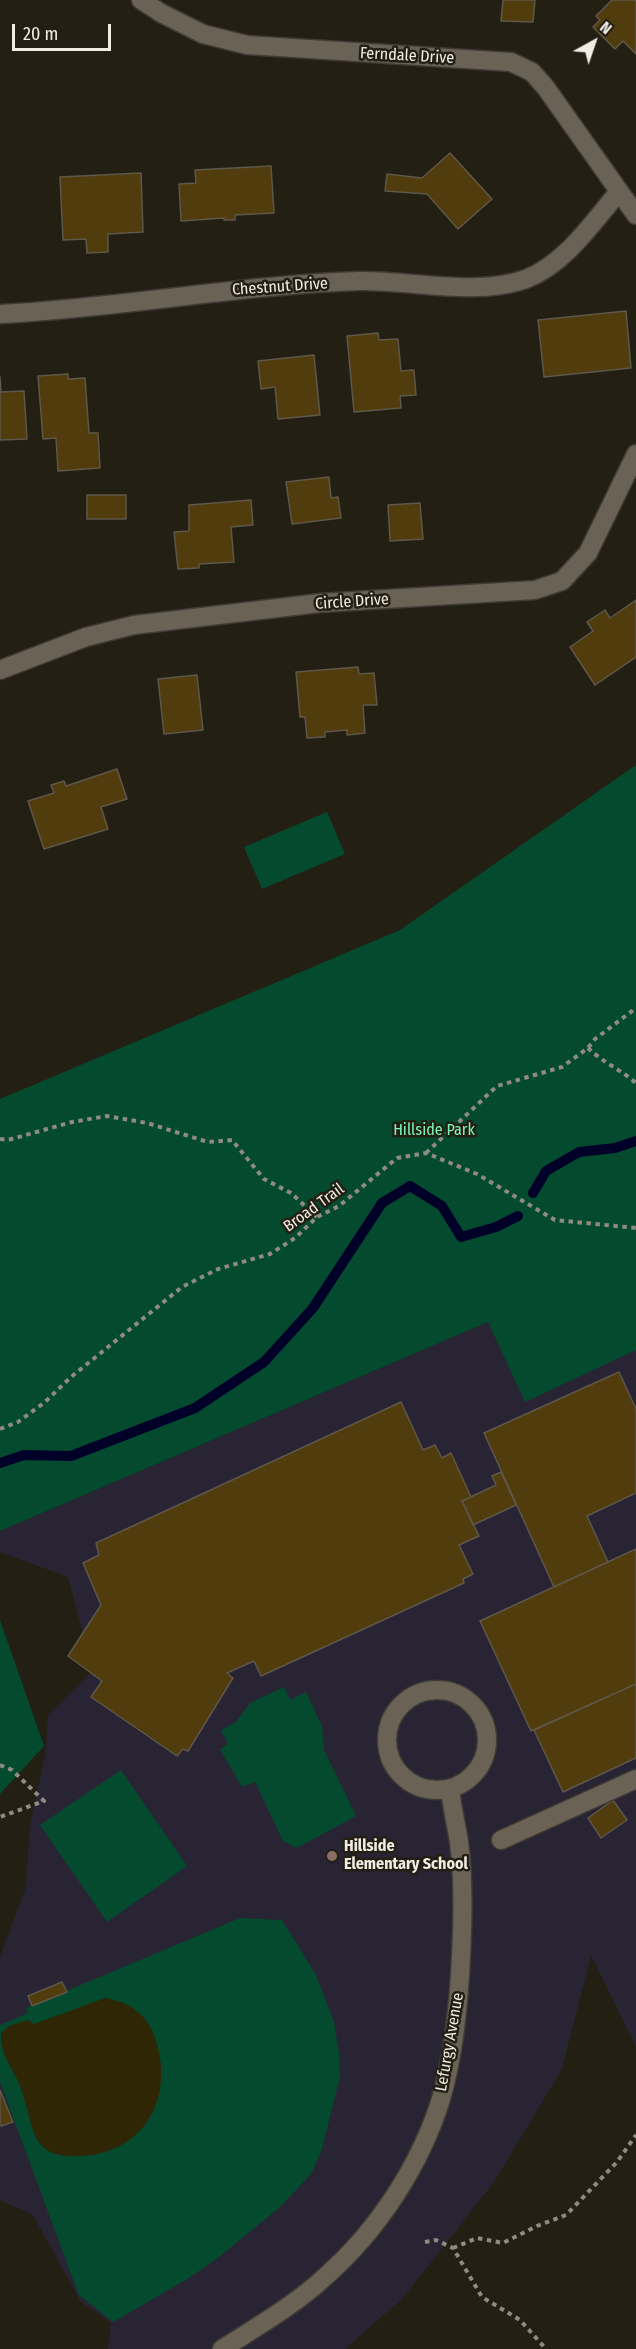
<!DOCTYPE html>
<style>
body{margin:0}
#map{position:relative;width:636px;height:2349px;overflow:hidden;background:#241f13;font-family:"Fira Sans Condensed",sans-serif}
canvas{display:block}
.north{position:absolute;left:564px;top:12px;width:60px;height:60px;-webkit-text-stroke:4px #241f13;paint-order:stroke;rotate:40deg;font-size:16px;font-weight:700;line-height:24px;text-align:center;color:#f0ece4}
.north::after{content:'';display:block;margin:auto;width:21px;height:27px;background:#f0ece4;clip-path:polygon(50% 0,100% 100%,50% 72%,0 100%)}
.scale{position:absolute;left:12px;top:24px;width:99px;height:27px;box-sizing:border-box;border:3px solid #f0ece4;border-top:0;padding-left:8px;font-size:18px;line-height:21px;white-space:nowrap;color:#f0ece4;-webkit-text-stroke:4px #241f13;paint-order:stroke}
</style>
<div id="map">
<canvas width="636" height="2349"></canvas>
<div class="north">N</div>
<div class="scale">20 m</div>
</div>
<script>
const context = document.querySelector('canvas').getContext('2d');
context.lineJoin = 'round';
function fill(path, color) { context.fillStyle = color; context.fill(path, 'evenodd'); }
function strokePath(path, color, width, dash) { context.strokeStyle = color; context.lineWidth = width; context.lineCap = dash ? 'butt' : 'round'; context.setLineDash(dash || []); context.stroke(path); }
function write(font, color, halo, rows, align = 'center') {
  context.font = font + ' "Fira Sans Condensed",sans-serif'; context.lineWidth = 5; context.setLineDash([]); context.textBaseline = 'middle'; context.strokeStyle = halo; context.fillStyle = color; for (const [text, x, y, turn = 0] of rows) {
    context.save(); context.translate(x, y); context.rotate((+turn || 0) * Math.PI / 180); context.textAlign = isNaN(turn) ? turn : align; if (halo) context.strokeText(text, 0, 0); context.fillText(text, 0, 0); context.restore();
  }
}
const education = new Path2D(`
 M 488,1322 L 636,1349 L 636,2047 L 591,1955 L 562,2069 L 494,2182 L 403,2298 L 345,2349 L 108,2349 L 111,2323 L 80,2301 L 33,2215 L 0,2200 L 0,1957 L 26,1887 L 30,1825 L 45,1756 L 48,1715 L 93,1670 L 68,1577 L 0,1552 L 0,1531 Z`);
const green = new Path2D(`
 M 636,765 L 636,1350 L 525,1402 L 488,1322 L 0,1531 L 0,1099 L 400,930 Z
 M 327,812 L 345,854 L 262,889 L 244,847 Z
 M 0,1620 L 44,1746 L 0,1794 Z
 M 284,1687 L 290,1700 L 306,1692 L 322,1726 L 324,1750 L 356,1816 L 297,1848 L 283,1841 L 255,1782 L 242,1787 L 220,1749 L 228,1744 L 221,1730 L 236,1722 L 250,1703 Z
 M 121,1770 L 187,1866 L 107,1922 L 40,1825 Z
 M 240,1918 L 282,1920 L 316,1975 L 334,2022 L 339,2053 L 340,2077 L 321,2152 L 311,2174 L 280,2207 L 219,2257 L 189,2278 L 113,2322 L 79,2295 L 68,2266 L 0,2082 L 0,2025 L 28,2013 L 26,2008 Z`);
const sand = new Path2D(`
 M 105,1998 C 129,2002 147,2014 155,2038 C 175,2096 146,2152 82,2156 C 68,2157 53,2156 43,2147 C 32,2137 30,2118 26,2105 C 23,2096 21,2087 17,2079 C 9,2063 0,2052 1,2033 L 9,2026 L 28,2020 L 34,2024 Z`);
const stream = new Path2D(`
 M 533,1193 L 546,1171 L 579,1152 L 615,1148 L 636,1141
 M 0,1463 L 24,1455 L 71,1456 L 195,1408 L 264,1362 L 313,1308 L 382,1203 L 410,1186 L 442,1206 L 461,1237 L 496,1227 L 518,1216`);
const building = new Path2D(`
 M 503,0 L 535,0 L 533,22 L 501,21 Z
 M 612,0 L 636,0 L 636,54 L 623,41 L 615,49 L 593,27 L 600,20 L 596,16 Z
 M 450,153 L 492,199 L 458,229 L 427,194 L 385,191 L 387,174 L 422,178 Z
 M 271,166 L 274,213 L 235,215 L 235,220 L 224,220 L 224,218 L 181,221 L 179,184 L 196,183 L 195,170 Z
 M 141,173 L 143,232 L 108,234 L 108,252 L 87,253 L 86,239 L 63,240 L 60,177 Z
 M 626,311 L 631,368 L 544,377 L 538,320 Z
 M 378,333 L 379,340 L 398,339 L 401,371 L 414,370 L 416,395 L 400,396 L 401,408 L 354,412 L 347,336 Z
 M 314,355 L 320,415 L 278,419 L 275,387 L 261,389 L 258,361 Z
 M 68,374 L 68,379 L 85,378 L 89,433 L 98,433 L 100,468 L 58,471 L 56,438 L 43,439 L 38,376 Z
 M 0,377 L 1,392 L 24,391 L 27,439 L 0,440 Z
 M 329,477 L 331,498 L 338,497 L 341,518 L 292,524 L 286,482 Z
 M 87,495 L 126,495 L 126,519 L 87,519 Z
 M 251,500 L 253,525 L 231,527 L 234,562 L 199,564 L 199,568 L 178,569 L 174,532 L 189,531 L 189,505 Z
 M 420,503 L 423,539 L 390,541 L 388,505 Z
 M 636,600 L 636,657 L 595,685 L 570,647 L 593,631 L 587,622 L 605,610 L 610,618 Z
 M 358,667 L 359,674 L 374,673 L 377,705 L 363,705 L 365,733 L 347,735 L 347,730 L 325,732 L 325,737 L 307,738 L 305,717 L 300,717 L 296,672 Z
 M 197,675 L 203,730 L 164,734 L 158,679 Z
 M 117,769 L 127,799 L 101,807 L 108,829 L 44,849 L 28,801 L 54,793 L 51,785 L 64,781 L 66,786 Z
 M 619,1372 L 636,1409 L 636,1493 L 587,1516 L 608,1562 L 554,1587 L 484,1433 Z
 M 401,1402 L 423,1450 L 435,1445 L 442,1458 L 451,1453 L 471,1497 L 462,1501 L 479,1536 L 459,1545 L 473,1574 L 463,1579 L 464,1583 L 261,1676 L 254,1661 L 227,1673 L 233,1678 L 188,1751 L 183,1749 L 177,1756 L 91,1697 L 102,1681 L 68,1656 L 101,1605 L 83,1563 L 99,1555 L 96,1543 Z
 M 501,1472 L 516,1505 L 473,1525 L 462,1501 L 496,1485 L 492,1476 Z
 M 636,1549 L 636,1684 L 531,1731 L 480,1621 Z
 M 636,1684 L 636,1758 L 563,1792 L 534,1730 Z
 M 613,1800 L 627,1820 L 601,1838 L 588,1818 Z
 M 62,1982 L 67,1992 L 32,2006 L 28,1996 Z
 M 0,2090 L 13,2122 L 1,2126 L 0,2124 Z`);
const path = new Path2D(`
 M 588,1048 C 601,1061 621,1070 636,1083
 M 0,1139 L 8,1140 L 72,1122 L 107,1116 L 147,1123 L 208,1142 L 232,1140 L 264,1179 L 291,1193 L 317,1217
 M 426,1153 L 497,1086 L 562,1067 L 588,1048 L 595,1039 L 636,1008
 M 0,1429 L 18,1422 L 45,1402 L 71,1377 L 182,1287 L 218,1269 L 270,1254 L 295,1238 L 317,1217 L 339,1206 L 397,1158 L 426,1153 L 477,1174 L 555,1220 L 636,1228
 M 0,1765 L 12,1770 L 44,1801 L 0,1817
 M 425,2242 L 436,2240 L 453,2248 L 482,2297 L 520,2320 L 546,2349
 M 453,2248 L 477,2238 L 503,2243 L 537,2226 L 566,2215 L 617,2162 L 636,2135`);
const minor = new Path2D(`
 M 141,0 L 161,13 L 203,34 L 247,45 L 511,62 L 532,72 L 546,88 L 636,215
 M 0,314 C 120,308 238,285 359,281 C 412,280 475,297 526,279 C 565,264 592,223 618,193
 M 0,670 L 86,637 L 134,625 L 320,603 L 535,590 L 562,581 L 588,553 L 636,454
 M387 1740a50 50 0 1 1 100 0a50 50 0 1 1-100 0Z
 M 501,1840 L 636,1779
 M 222,2349 C 258,2326 295,2305 326,2276 C 378,2230 420,2166 441,2099 C 454,2054 459,2003 461,1956 C 463,1918 464,1880 459,1842 C 456,1824 452,1807 450,1789`);
const markers = [
 [332,1856,6,"#8d6e63"]
];
const streetNames = [
 ["Ferndale Drive",407,56,3],
 ["Chestnut Drive",280,287,-4],
 ["Circle Drive",352,602,-4],
 ["Broad Trail",314,1208,-36],
 ["Lefurgy Avenue",450,2042,-80]
];
const parkNames = [
 ["Hillside Park",434,1131]
];
const poiNames = [
 ["Hillside",344,1847],
 ["Elementary School",344,1865]
];
fill(education, '#282434');
fill(green, '#044a2f');
fill(sand, '#2e2605');
strokePath(stream, '#000028', 10);
fill(building, '#503c0d');
strokePath(building, '#5e574a', 1.5);
strokePath(minor, '#3f3a34', 21);
strokePath(path, '#908b81', 4, [4.5, 4.5]);
strokePath(minor, '#696255', 18);
for (const [x, y, r, color] of markers) { const dot = new Path2D(); dot.arc(x, y, r, 0, 2 * Math.PI); context.fillStyle = color; context.fill(dot); strokePath(dot, '#241f13', 2); }
write('16px', '#f0ece4', '#241f13', streetNames);
write('16px', '#7af7b9', '#241f13', parkNames);
write('bold 16px', '#f0ece4', '#241f13', poiNames, 'left');
</script>
